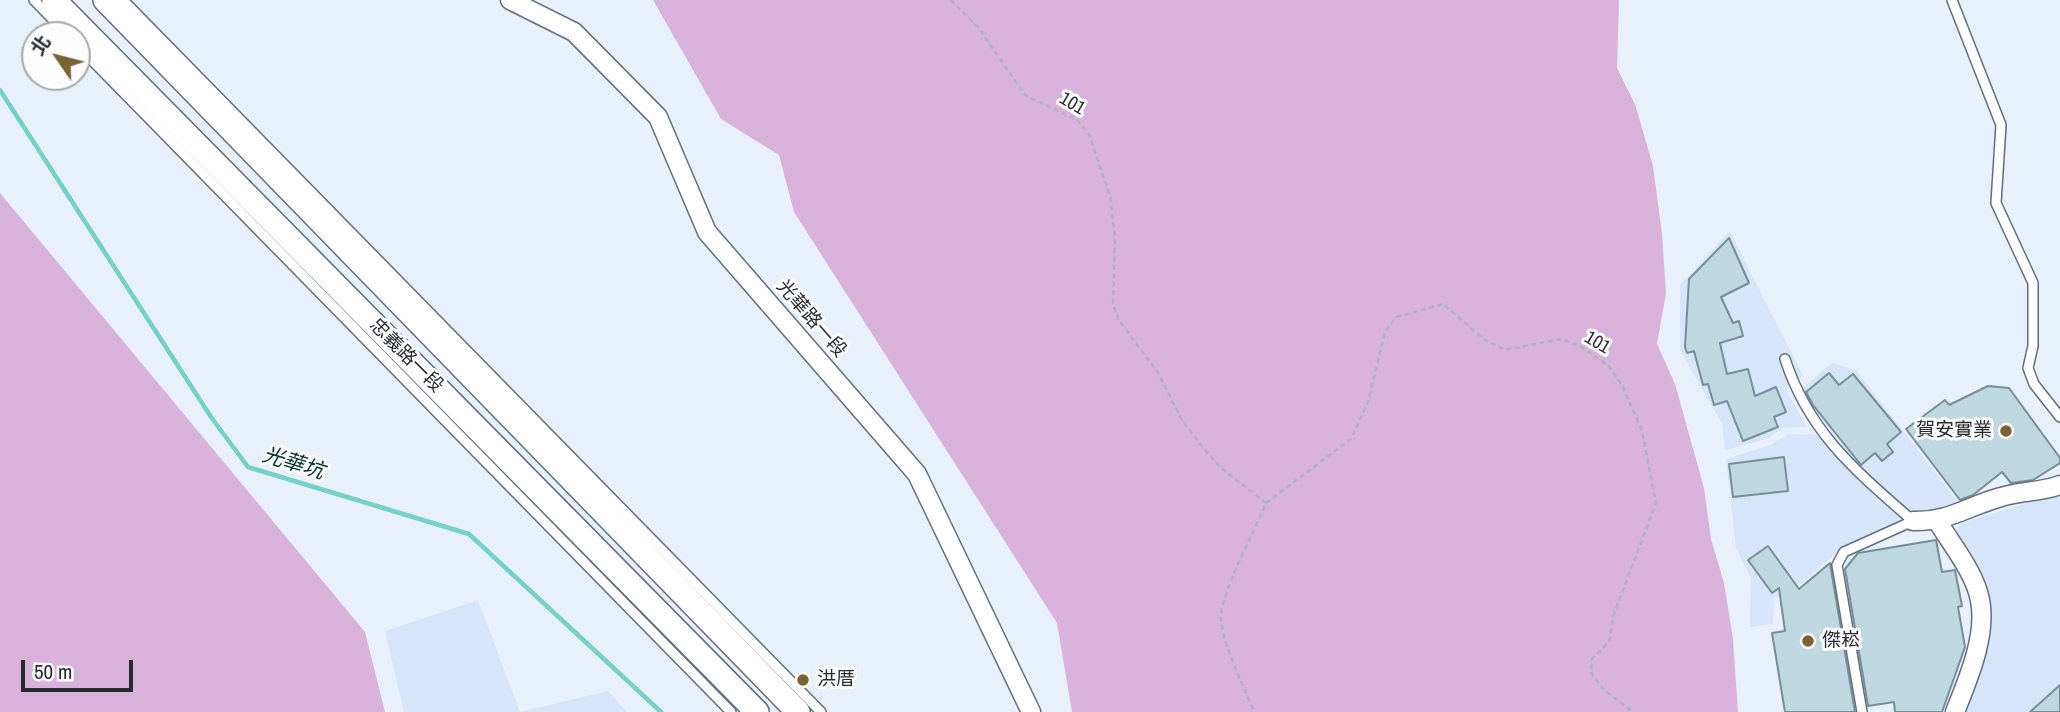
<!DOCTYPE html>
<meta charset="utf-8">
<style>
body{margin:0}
#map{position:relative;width:2060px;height:712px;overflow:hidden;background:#e8f0fc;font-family:"Archivo Narrow","Noto Sans TC",sans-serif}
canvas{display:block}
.north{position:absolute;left:21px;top:21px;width:70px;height:70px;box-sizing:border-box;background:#fdfdfd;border:2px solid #a7a9ac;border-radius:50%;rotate:305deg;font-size:19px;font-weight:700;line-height:28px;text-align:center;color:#262b32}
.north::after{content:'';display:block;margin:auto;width:24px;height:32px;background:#786333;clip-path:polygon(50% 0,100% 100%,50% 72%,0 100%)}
.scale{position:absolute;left:21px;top:660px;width:112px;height:32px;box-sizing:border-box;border:4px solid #262b32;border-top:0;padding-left:9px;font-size:21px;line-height:24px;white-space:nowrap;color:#262b32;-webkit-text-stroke:5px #fdfdfd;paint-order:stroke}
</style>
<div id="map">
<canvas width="2060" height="712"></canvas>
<div class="north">北</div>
<div class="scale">50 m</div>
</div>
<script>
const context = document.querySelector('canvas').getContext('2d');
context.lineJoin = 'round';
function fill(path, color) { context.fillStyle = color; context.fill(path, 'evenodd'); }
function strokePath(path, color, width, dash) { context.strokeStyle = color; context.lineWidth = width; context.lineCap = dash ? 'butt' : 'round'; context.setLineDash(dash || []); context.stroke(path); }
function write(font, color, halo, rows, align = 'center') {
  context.font = font + ' "Archivo Narrow","Noto Sans TC",sans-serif'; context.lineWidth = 6; context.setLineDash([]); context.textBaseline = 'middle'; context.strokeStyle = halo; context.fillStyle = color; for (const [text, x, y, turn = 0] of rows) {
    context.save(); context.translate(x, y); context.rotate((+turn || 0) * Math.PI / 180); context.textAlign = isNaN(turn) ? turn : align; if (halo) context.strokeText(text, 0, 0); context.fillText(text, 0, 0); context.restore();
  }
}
const built = new Path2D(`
 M 1730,231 L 1803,376 L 1786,390 L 1807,427 L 1783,428 L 1767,439 L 1725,450 L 1722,424 L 1680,350 L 1680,285 Z
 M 1832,363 L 1856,370 L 1957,501 L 1932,516 L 1912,514 L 1857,464 L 1799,391 Z
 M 1788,434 L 1818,435 L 1833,455 L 1905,519 L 1839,551 L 1792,591 L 1774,599 L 1773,624 L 1750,627 L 1751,578 L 1736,548 L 1726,459 L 1771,445 Z
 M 2060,493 L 2060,712 L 1965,712 L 1980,671 L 1990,615 L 1989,593 L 1983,575 L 1956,539 L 1956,532 L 1961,523 Z
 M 478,600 L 520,712 L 608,691 L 627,712 L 404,712 L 385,631 Z`);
const green = new Path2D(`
 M 653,0 L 1619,0 L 1617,68 L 1635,104 L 1653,166 L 1662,234 L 1666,293 L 1657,344 L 1675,384 L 1704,488 L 1711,539 L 1724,583 L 1733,639 L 1738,712 L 1072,712 L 1057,623 L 794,212 L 779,155 L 721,119 Z
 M 0,193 L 365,632 L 385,712 L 0,712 Z`);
const stream = new Path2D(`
 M 0,90 L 211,417 L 248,467 L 469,534 L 661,712`);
const building = new Path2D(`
 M 1729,238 L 1749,283 L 1721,297 L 1733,323 L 1739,321 L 1743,336 L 1720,343 L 1727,374 L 1748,369 L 1755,396 L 1776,387 L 1786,412 L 1774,417 L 1778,427 L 1743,441 L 1727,401 L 1714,405 L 1708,384 L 1703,385 L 1694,351 L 1687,353 L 1685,347 L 1689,279 Z
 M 1829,373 L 1839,385 L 1853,374 L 1901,432 L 1887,444 L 1893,452 L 1882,461 L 1875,453 L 1861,465 L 1813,405 L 1806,392 Z
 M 1988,386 L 2009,388 L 2060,458 L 2060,463 L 2033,480 L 2011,483 L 2002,472 L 1973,495 L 1960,500 L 1906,429 L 1945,400 L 1949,405 Z
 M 1784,457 L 1788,491 L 1733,497 L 1729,464 Z
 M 1936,540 L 1942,572 L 1955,570 L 1962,606 L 1958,607 L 1965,647 L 1942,712 L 1895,712 L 1894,702 L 1868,706 L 1845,569 L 1858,553 Z
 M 1768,546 L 1799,589 L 1830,563 L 1855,712 L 1785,712 L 1772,633 L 1785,631 L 1779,588 L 1772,593 L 1748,560 Z
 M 2060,685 L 2060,712 L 2030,712 Z`);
const path = new Path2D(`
 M 951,0 L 978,27 L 1025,95 L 1077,120 L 1089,134 L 1110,196 L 1115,237 L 1113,304 L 1118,319 L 1158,373 L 1182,420 L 1201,445 L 1219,466 L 1266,503 C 1256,528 1218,598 1221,620 C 1225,651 1243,683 1254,712
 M 1266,503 L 1351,439 L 1368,402 L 1385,332 L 1396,317 L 1443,304 L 1485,340 L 1505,350 L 1562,339 L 1583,348 L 1609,366 L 1623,387 L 1642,431 L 1656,503 L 1614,614 L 1609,642 L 1592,659 L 1591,673 L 1604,690 L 1633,712`);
const service = new Path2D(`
 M 34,0 L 68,35
 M 123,0 L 821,712
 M 1952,0 L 2001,125 L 1996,203 L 2033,283 L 2033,346 L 2028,368 L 2034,384 L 2060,417
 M 77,45 L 731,712
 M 1785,359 C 1809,433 1856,471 1913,521 L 1844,552 L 1837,565 L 1862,712`);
const minor = new Path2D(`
 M 510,0 L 574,32 L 658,117 L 707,232 L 917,474 L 1031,712
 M 1913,521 C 1949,522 1968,506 2001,497 C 2021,491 2041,492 2060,485
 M 1938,522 C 1952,545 1975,573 1980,600 C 1987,636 1968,679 1955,712`);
const secondary = new Path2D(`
 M 54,0 L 757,712
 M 105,0 L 798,712`);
const markers = [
 [2006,431,7,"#786333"],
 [1808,641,7,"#786333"],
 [803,680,7,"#786333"]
];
const streetNames = [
 ["101",1072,104,31],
 ["光華路一段",811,319,49],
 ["101",1597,343,31],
 ["忠義路一段",406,356,45]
];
const poiNames = [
 ["賀安實業",1992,431,"right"],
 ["傑崧",1822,641],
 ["洪厝",817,680]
];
const waterNames = [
 ["光華坑",293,464,17]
];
fill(built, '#d6e5fa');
fill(green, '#d9b2db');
strokePath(stream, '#74d1c9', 4.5);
fill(building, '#bed7e1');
strokePath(building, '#768e97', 2);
strokePath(service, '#626e7f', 12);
strokePath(minor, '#626e7f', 21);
strokePath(secondary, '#626e7f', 26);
strokePath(path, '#adb4be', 2.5, [5, 3.5]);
strokePath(service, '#fff', 9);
strokePath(minor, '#fff', 18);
strokePath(secondary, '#fff', 23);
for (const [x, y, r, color] of markers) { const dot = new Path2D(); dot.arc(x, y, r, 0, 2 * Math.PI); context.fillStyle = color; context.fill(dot); strokePath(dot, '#fdfdfd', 2.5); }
write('19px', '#262b32', '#fdfdfd', streetNames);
write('19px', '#262b32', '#fdfdfd', poiNames, 'left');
write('italic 21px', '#02322f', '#fdfdfd', waterNames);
</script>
